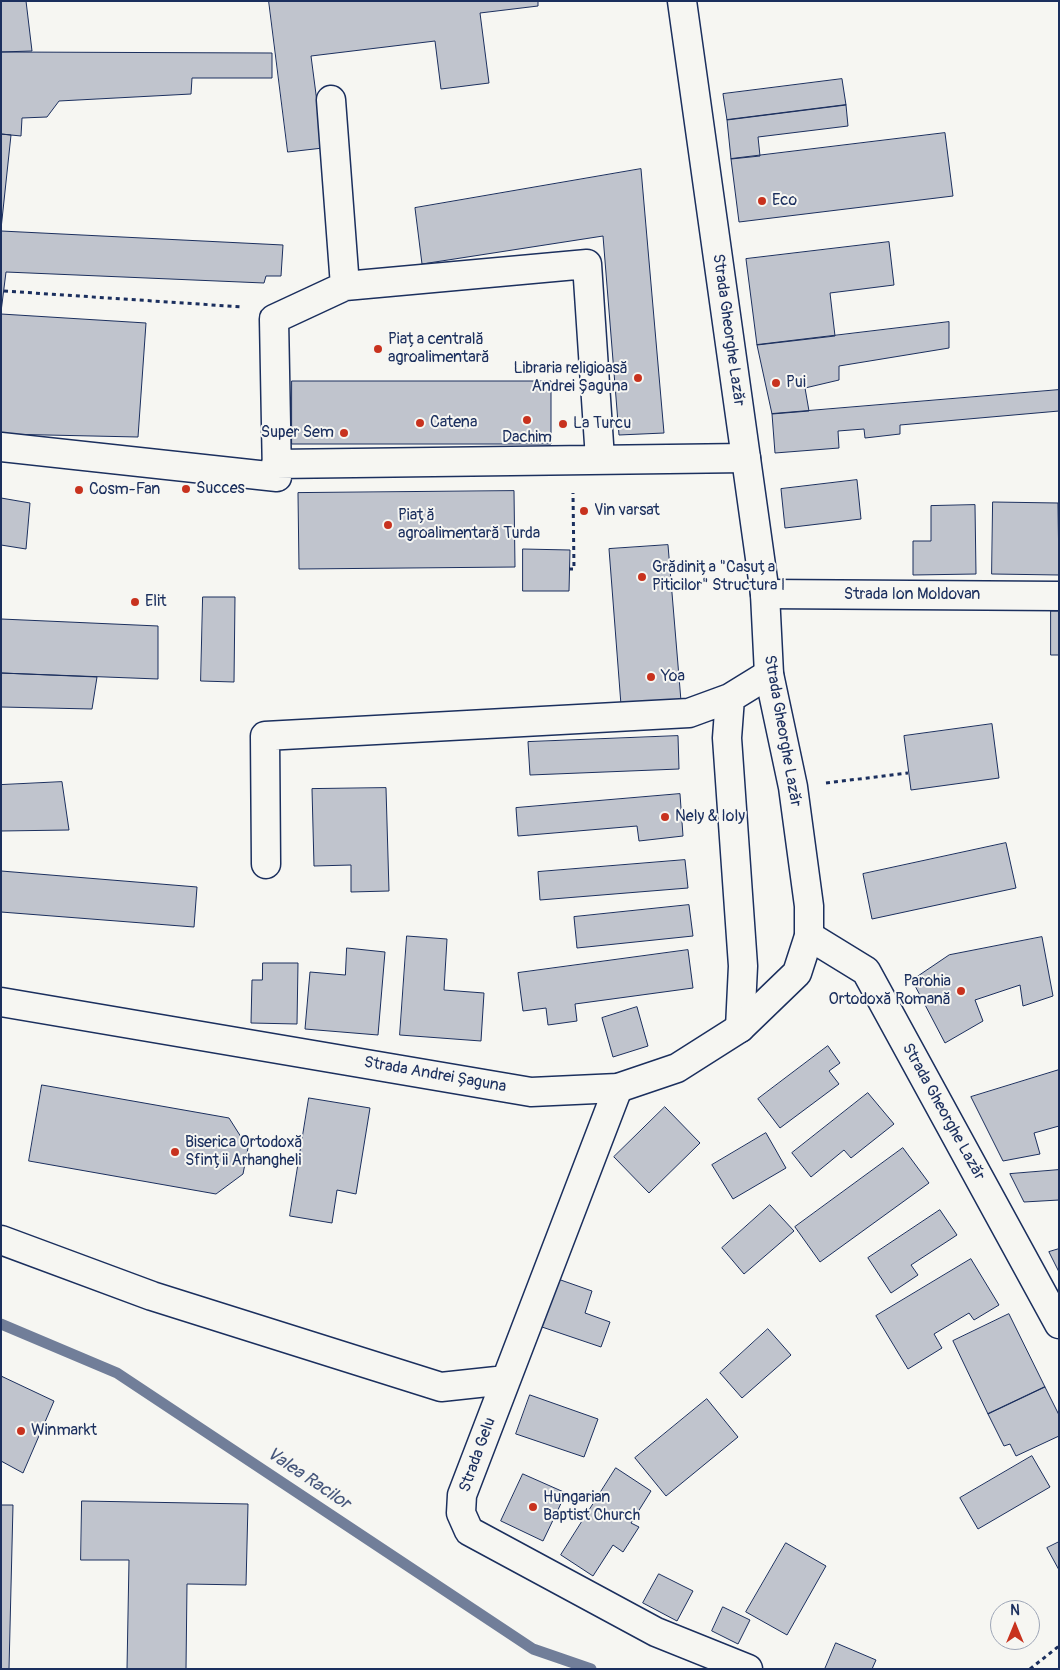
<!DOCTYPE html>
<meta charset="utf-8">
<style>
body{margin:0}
#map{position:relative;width:1060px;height:1670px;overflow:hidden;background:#f6f6f2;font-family:Pangolin,sans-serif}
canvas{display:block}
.frame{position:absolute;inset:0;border:2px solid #1b2f5e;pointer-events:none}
.north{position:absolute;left:990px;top:1600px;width:50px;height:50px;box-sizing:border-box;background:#f6f6f2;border:1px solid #9ea6b7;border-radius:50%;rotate:0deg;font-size:14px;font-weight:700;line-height:20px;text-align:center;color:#1b2f5e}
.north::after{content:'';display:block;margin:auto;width:18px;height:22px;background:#c8321e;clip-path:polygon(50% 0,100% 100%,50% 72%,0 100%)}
</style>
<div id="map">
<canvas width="1060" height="1670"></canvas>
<div class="frame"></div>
<div class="north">N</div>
</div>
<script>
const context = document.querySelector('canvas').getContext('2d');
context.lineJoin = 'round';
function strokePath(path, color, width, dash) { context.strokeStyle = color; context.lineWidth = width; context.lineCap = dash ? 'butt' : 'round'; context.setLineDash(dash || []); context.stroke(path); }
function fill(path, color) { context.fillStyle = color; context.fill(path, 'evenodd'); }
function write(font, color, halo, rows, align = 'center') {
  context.font = font + ' Pangolin,sans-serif'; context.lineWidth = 4; context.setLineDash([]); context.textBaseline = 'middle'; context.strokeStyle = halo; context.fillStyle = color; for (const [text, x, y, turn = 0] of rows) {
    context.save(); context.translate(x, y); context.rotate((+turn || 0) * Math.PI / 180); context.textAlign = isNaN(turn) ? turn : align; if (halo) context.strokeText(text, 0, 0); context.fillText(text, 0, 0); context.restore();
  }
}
const stream = new Path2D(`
 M 1,1324 L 117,1373 L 533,1649 L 591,1669`);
const building = new Path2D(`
 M 1,1 L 26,1 L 32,51 L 1,52 Z
 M 269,1 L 538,1 L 538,6 L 480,13 L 489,83 L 441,89 L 435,41 L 311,56 L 323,148 L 288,152 Z
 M 1,52 L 272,53 L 272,78 L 192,78 L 191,94 L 59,101 L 47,117 L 22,118 L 21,136 L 1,134 Z
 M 842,79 L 846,105 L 727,120 L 723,94 Z
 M 846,105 L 848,126 L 758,137 L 760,156 L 731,159 L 727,120 Z
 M 945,133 L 953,196 L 739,222 L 731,159 Z
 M 1,134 L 11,135 L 1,229 Z
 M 641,169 L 664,433 L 619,435 L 603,236 L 422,264 L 415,208 Z
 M 1,231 L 283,245 L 281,276 L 266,276 L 264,283 L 6,272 L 1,312 Z
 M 889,242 L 894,285 L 830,293 L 835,336 L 757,345 L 746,259 Z
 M 1,314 L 146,323 L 138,437 L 1,434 Z
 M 949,322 L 949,348 L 839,366 L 839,380 L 805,388 L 809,411 L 772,414 L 757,345 Z
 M 292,381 L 551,381 L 551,444 L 292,444 Z
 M 1059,390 L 1059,411 L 900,425 L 900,434 L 865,438 L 864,429 L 838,431 L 839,448 L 775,453 L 772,414 Z
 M 857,480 L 861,519 L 785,528 L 781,489 Z
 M 514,491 L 515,567 L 299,569 L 298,493 Z
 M 1,498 L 30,503 L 26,549 L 1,545 Z
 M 993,502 L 1058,503 L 1059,575 L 992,574 Z
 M 975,505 L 976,574 L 913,575 L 913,541 L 931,541 L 931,506 Z
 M 668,545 L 681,701 L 621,705 L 609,549 Z
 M 523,549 L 570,550 L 569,591 L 523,591 Z
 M 203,597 L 235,597 L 234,682 L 201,681 Z
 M 1051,611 L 1059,611 L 1059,655 L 1051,655 Z
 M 1,619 L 158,626 L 158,679 L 1,673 Z
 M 1,673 L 97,677 L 92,709 L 1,707 Z
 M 992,724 L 999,778 L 911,790 L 904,736 Z
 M 678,736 L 679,769 L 530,775 L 528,742 Z
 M 62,782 L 69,830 L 1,831 L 1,785 Z
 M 386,788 L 389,891 L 351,892 L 351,865 L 314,866 L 312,789 Z
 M 680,794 L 683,836 L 639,841 L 637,826 L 518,836 L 516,808 Z
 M 1006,843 L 1016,888 L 872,919 L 863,874 Z
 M 685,860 L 688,888 L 540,900 L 538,872 Z
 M 1,871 L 197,887 L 194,927 L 1,912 Z
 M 689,905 L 693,936 L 577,948 L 574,917 Z
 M 407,936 L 447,939 L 444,990 L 484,993 L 481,1041 L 400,1035 Z
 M 1042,937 L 1053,996 L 1023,1006 L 1020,985 L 975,1000 L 983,1021 L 945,1043 L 912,980 L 949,955 Z
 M 347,948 L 385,952 L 378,1035 L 305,1029 L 310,972 L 345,975 Z
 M 688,950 L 693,988 L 575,1004 L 577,1021 L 548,1025 L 546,1008 L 523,1011 L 518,973 Z
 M 263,963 L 298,963 L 297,1024 L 251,1023 L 252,980 L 262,980 Z
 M 637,1007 L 648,1046 L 613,1057 L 602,1018 Z
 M 828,1046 L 840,1063 L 829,1071 L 839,1084 L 780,1128 L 758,1099 Z
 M 1059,1070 L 1059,1126 L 1034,1133 L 1040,1154 L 1003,1161 L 971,1097 Z
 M 42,1085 L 229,1118 L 248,1148 L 243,1174 L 216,1194 L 29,1161 Z
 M 868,1093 L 894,1124 L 851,1158 L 844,1150 L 811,1177 L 792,1153 Z
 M 309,1098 L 370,1108 L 356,1194 L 337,1190 L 332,1223 L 290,1216 Z
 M 665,1107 L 700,1143 L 649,1193 L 614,1157 Z
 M 766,1133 L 786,1168 L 733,1199 L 712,1165 Z
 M 903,1148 L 929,1183 L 820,1262 L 795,1227 Z
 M 1059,1170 L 1059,1200 L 1024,1202 L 1010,1174 Z
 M 770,1205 L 794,1231 L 744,1274 L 722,1248 Z
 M 940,1210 L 957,1235 L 911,1265 L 918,1275 L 891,1293 L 868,1258 Z
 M 1059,1249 L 1059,1272 L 1049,1252 Z
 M 971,1259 L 999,1305 L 974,1320 L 969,1313 L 934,1334 L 942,1348 L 908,1369 L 876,1316 Z
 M 555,1278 L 592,1291 L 585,1313 L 610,1322 L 601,1347 L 539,1326 Z
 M 1009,1314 L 1045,1387 L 988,1414 L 953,1341 Z
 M 768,1329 L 791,1355 L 742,1398 L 720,1373 Z
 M 1,1376 L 54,1401 L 23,1473 L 1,1461 Z
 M 1045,1387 L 1059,1415 L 1059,1436 L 1016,1456 L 1010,1444 L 1004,1446 L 988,1414 Z
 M 530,1395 L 598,1419 L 584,1457 L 516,1434 Z
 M 707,1399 L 738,1437 L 666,1496 L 635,1458 Z
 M 1032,1456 L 1050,1487 L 978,1529 L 960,1498 Z
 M 616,1468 L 651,1491 L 631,1523 L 639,1527 L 623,1552 L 613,1545 L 593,1576 L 561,1555 Z
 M 523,1474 L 566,1493 L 543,1541 L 501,1521 Z
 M 82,1501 L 248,1504 L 246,1585 L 187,1584 L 186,1669 L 127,1669 L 129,1560 L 81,1560 Z
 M 1,1505 L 13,1505 L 9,1669 L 1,1669 Z
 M 1059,1542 L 1059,1570 L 1047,1548 Z
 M 786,1543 L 826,1566 L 787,1635 L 746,1612 Z
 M 659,1574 L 693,1591 L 677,1621 L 643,1603 Z
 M 723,1607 L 750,1620 L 738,1644 L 712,1631 Z
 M 836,1643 L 876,1660 L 872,1669 L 825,1669 Z`);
const path = new Path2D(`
 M 4,291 L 243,307
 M 569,569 L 574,569 L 573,493
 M 826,783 L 908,773
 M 1030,1669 L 1059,1646`);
const minor = new Path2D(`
 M 331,100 L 345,286
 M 1,447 L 277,477 L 274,319 L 345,286 L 587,264 L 600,459
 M 276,464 L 746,458
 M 765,594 L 1059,596
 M 730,698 L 727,738 L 743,966 L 740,1028
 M 266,864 L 265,736 L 689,713 L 730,698 L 769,674
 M 809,936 L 866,971 L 1059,1324
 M 618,1088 L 462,1495 L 461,1513 L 469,1531 L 656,1632 L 748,1669
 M 1,1240 L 152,1296 L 441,1387 L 506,1380`);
const major = new Path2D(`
 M 1,1002 L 531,1092 L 618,1088 L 677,1068 L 740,1028 L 797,973 L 809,936 L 809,906 L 793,787 L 769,674 L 765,594 L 682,1`);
const markers = [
 [762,201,5,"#c8321e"],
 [378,349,5,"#c8321e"],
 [638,378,5,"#c8321e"],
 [776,383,5,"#c8321e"],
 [527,420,5,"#c8321e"],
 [420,423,5,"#c8321e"],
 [563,424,5,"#c8321e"],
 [344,433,5,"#c8321e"],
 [186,489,5,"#c8321e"],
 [79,490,5,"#c8321e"],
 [584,511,5,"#c8321e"],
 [388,525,5,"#c8321e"],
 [642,577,5,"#c8321e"],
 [135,602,5,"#c8321e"],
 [651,677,5,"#c8321e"],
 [665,817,5,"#c8321e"],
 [961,991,5,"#c8321e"],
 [175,1152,5,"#c8321e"],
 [21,1431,5,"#c8321e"],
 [533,1507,5,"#c8321e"]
];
const poiNames = [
 ["Eco",772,201],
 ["Piața centrală",388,340],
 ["agroalimentară",388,358],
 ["Libraria religioasă",628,369,"right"],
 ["Andrei Șaguna",628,387,"right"],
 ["Pui",786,383],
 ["Catena",430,423],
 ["La Turcu",573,424],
 ["Super Sem",334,433,"right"],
 ["Dachim",527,438,"center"],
 ["Succes",196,489],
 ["Cosm-Fan",89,490],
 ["Vin varsat",594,511],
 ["Piață",398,516],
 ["agroalimentară Turda",398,534],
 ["Grădinița \"Casuța",652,568],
 ["Piticilor\" Structura I",652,586],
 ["Elit",145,602],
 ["Yoa",661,677],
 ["Nely & Ioly",675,817],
 ["Parohia",951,982,"right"],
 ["Ortodoxă Romană",951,1000,"right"],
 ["Biserica Ortodoxă",185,1143],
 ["Sfinții Arhangheli",185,1161],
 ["Winmarkt",31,1431],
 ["Hungarian",543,1498],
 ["Baptist Church",543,1516]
];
const streetNames = [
 ["Strada Gheorghe Lazăr",728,330,82],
 ["Strada Ion Moldovan",912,595],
 ["Strada Gheorghe Lazăr",782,731,80],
 ["Strada Andrei Șaguna",435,1075,10],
 ["Strada Gheorghe Lazăr",943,1112,61],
 ["Strada Gelu",478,1455,-70]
];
const waterNames = [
 ["Valea Racilor",308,1479,34]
];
strokePath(stream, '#717e99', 11);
fill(building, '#c0c4cd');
strokePath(building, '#1b2f5e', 1);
strokePath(minor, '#1b2f5e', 31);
strokePath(major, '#1b2f5e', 31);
strokePath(path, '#1b2f5e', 3, [4, 4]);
strokePath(minor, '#f6f6f2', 28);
strokePath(major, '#f6f6f2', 28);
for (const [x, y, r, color] of markers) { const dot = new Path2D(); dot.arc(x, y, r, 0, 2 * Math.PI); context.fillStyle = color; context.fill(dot); strokePath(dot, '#f6f6f2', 2); }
write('16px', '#1b2f5e', '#f6f6f2', poiNames, 'left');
write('16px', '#1b2f5e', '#f6f6f2', streetNames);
write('italic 18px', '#46567b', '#f6f6f2', waterNames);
</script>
